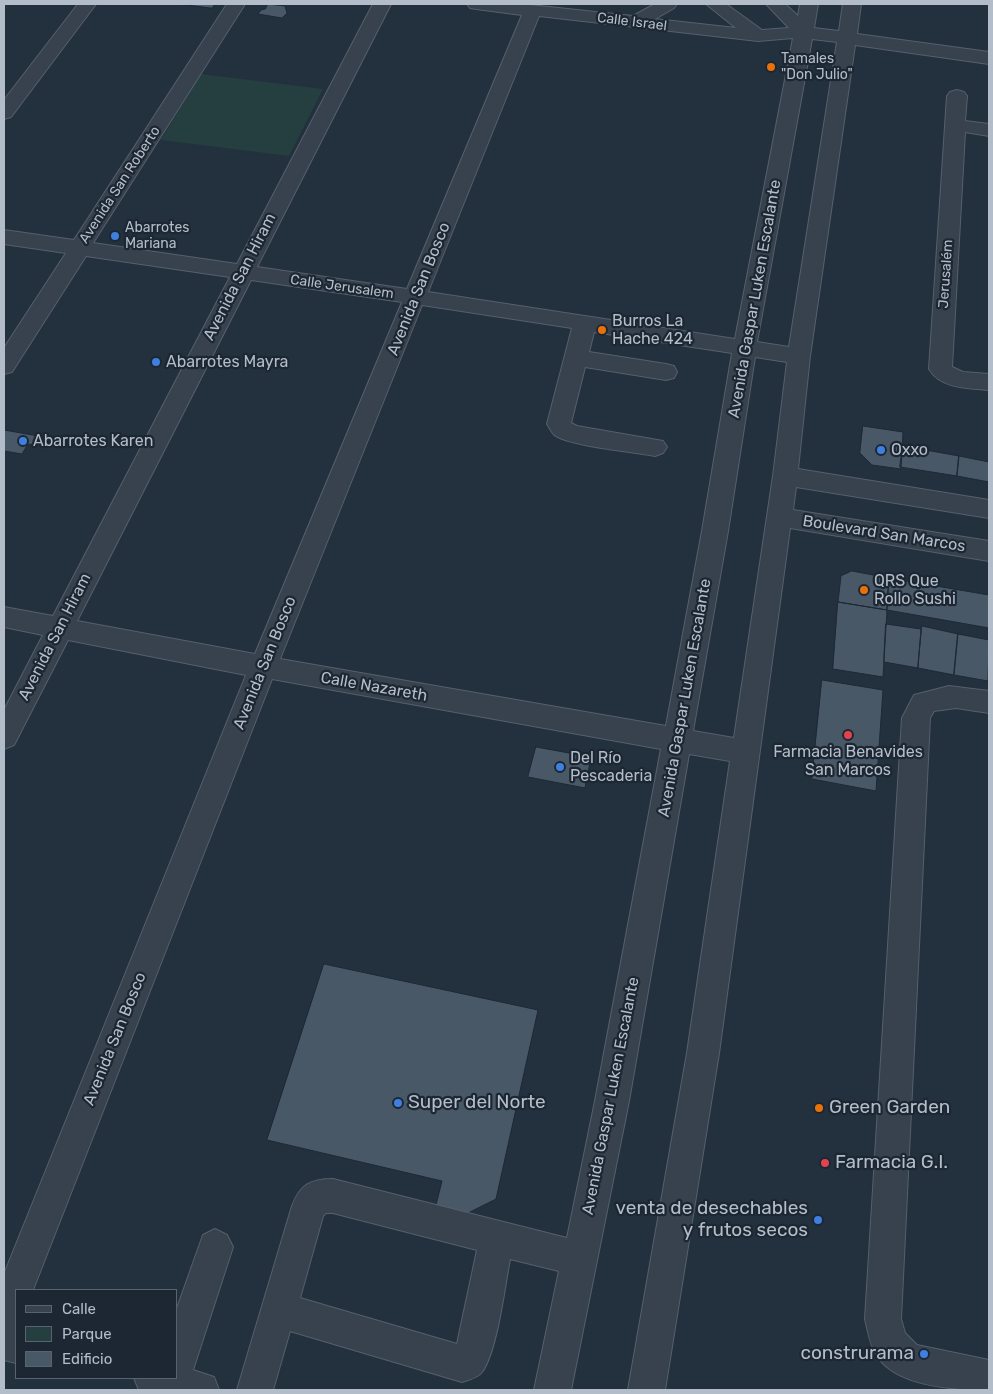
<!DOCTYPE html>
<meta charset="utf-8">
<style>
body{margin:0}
#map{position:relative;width:993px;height:1394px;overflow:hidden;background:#23313e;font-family:Rubik,sans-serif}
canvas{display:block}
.frame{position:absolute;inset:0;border:5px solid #b3bdc9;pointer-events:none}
.legend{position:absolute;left:15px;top:1289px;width:162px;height:90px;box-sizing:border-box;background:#1c2733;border:1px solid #58636f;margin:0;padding:6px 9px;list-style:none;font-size:15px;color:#b3bdc9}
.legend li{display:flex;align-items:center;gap:10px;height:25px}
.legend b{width:25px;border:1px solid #58636f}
</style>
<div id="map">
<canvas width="993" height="1394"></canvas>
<div class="frame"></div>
<ul class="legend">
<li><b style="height:6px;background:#37424e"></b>Calle</li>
<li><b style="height:14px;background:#253e3f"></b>Parque</li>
<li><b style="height:14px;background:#495867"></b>Edificio</li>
</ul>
</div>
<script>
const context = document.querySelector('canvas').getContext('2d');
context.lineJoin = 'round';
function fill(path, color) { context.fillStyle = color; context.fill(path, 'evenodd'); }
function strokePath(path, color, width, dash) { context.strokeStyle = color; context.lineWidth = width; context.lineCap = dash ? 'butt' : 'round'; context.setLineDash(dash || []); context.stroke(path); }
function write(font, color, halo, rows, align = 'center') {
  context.font = font + ' Rubik,sans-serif'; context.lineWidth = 4.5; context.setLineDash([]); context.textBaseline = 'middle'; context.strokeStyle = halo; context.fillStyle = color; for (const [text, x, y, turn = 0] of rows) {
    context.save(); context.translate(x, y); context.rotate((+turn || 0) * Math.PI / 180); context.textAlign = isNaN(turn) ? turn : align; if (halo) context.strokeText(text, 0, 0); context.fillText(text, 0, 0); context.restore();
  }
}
const green = new Path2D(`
 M 201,74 L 323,89 L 289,156 L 161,140 Z`);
const building = new Path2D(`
 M 180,4 L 215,4 L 212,8 Z
 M 268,4 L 285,6 L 287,13 L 282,18 L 258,14 L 261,10 L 265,9 Z
 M 863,426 L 903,432 L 901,469 L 872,465 L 860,453 Z
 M 4,430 L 44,437 L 39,446 L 28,444 L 22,454 L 4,451 Z
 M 903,446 L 959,456 L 957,476 L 900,467 Z
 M 959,456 L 989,462 L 989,482 L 957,476 Z
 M 852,571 L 889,578 L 887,610 L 838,602 L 841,576 Z
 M 889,578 L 989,595 L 989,628 L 887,610 Z
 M 838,602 L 887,610 L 883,677 L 833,669 Z
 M 886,624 L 921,629 L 918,668 L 884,662 Z
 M 922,626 L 958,634 L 954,675 L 918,668 Z
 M 958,634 L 989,640 L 988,681 L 954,675 Z
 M 822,680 L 883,690 L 876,791 L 812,779 Z
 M 536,747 L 591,757 L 585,788 L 528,777 Z
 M 324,964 L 538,1010 L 496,1199 L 464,1215 L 435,1209 L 442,1181 L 267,1140 Z`);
const minor = new Path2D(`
 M 78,4 L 96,4 L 11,117 L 4,119 L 4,100 Z
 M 227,4 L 245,4 L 93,243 L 237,264 L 373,4 L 391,4 L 257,267 L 407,289 L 522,15 L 476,9 L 470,8 L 467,4 L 521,4 L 633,16 L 655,4 L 677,4 L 674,8 L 655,19 L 736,28 L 706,4 L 726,4 L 762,30 L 789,28 L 766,4 L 785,4 L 798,16 L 800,4 L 818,4 L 814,28 L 839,31 L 843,4 L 861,4 L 857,34 L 989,52 L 989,64 L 855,45 L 810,356 L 798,469 L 989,500 L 989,518 L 796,487 L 793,510 L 989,541 L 989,561 L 790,528 L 719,1053 L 665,1390 L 628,1390 L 687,1053 L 730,761 L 689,754 L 629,1101 L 571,1390 L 534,1390 L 559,1271 L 510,1259 C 505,1285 497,1352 482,1372 C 479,1377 468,1380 462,1382 L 290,1331 L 273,1390 L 237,1390 L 292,1206 C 300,1185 310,1179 333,1179 L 567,1238 L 595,1101 L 661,749 L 272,679 L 33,1290 L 16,1290 L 16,1363 L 4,1360 L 4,1274 L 246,675 L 68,640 L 14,745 L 4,749 L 4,710 L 43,635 L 4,627 L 4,607 L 53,616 L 230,277 L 86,256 L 12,372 L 4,374 L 4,348 L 66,253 L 4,244 L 4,230 L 74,240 ZM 539,16 L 758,41 L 793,38 L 735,339 L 428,292 ZM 812,39 L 837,42 L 789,347 L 757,342 ZM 251,280 L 402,302 L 255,654 L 77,621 ZM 422,305 L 572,328 L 547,424 C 550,428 552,434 556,436 C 571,446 634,452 655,456 L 663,453 L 667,447 L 663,441 L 577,426 L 571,423 L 585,367 L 666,380 L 674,378 L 677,372 L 674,366 L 666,364 L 589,352 L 594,332 L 732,353 L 702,531 L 666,726 L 280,659 ZM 755,357 L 787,362 L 773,476 L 734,738 L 693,731 L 728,531 ZM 326,1213 L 333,1213 L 477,1250 L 457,1344 L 300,1298 L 323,1216 Z
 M 957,90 L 964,92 L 967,96 L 965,121 L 989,124 L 989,136 L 965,132 L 952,367 L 963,372 L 989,374 L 989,390 C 968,388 941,389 929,369 L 947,96 L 950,92 Z
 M 949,686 L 989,691 L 989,713 L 956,708 L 934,711 L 930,718 L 901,1319 L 905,1333 L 917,1345 L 989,1360 L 989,1390 C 956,1390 897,1387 877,1356 C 870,1346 868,1331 865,1319 L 902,718 L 914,695 Z
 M 215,1229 L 227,1235 L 233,1247 L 193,1370 L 214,1377 L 219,1390 L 139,1390 L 134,1378 L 176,1378 L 176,1311 L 203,1235 Z`);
const markers = [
 [771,67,5,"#e8710a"],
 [115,236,5,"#3f7fe0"],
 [602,330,5,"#e8710a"],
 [156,362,5,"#3f7fe0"],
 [23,441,5,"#3f7fe0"],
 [881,450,5,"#3f7fe0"],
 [864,590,5,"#e8710a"],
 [848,735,5,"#e0444e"],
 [560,767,5,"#3f7fe0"],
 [398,1103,5,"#3f7fe0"],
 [819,1108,5,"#e8710a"],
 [825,1163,5,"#e0444e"],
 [818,1220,5,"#3f7fe0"],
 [924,1354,5,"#3f7fe0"]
];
const farStreetnames = [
 ["Calle Israel",632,22,7],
 ["Avenida San Roberto",120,185,-57],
 ["Jerusalém",946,274,-86],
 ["Calle Jerusalem",342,287,8]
];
const farPoinames = [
 ["Tamales",781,59],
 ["\"Don Julio\"",781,75],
 ["Abarrotes",125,228],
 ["Mariana",125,244]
];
const streetNames = [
 ["Avenida San Hiram",240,277,-63],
 ["Avenida San Bosco",419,289,-68],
 ["Avenida Gaspar Luken Escalante",755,299,-80],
 ["Boulevard San Marcos",884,534,9],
 ["Avenida San Hiram",55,637,-63],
 ["Avenida San Bosco",265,663,-68],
 ["Calle Nazareth",374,687,10],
 ["Avenida Gaspar Luken Escalante",685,698,-80],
 ["Avenida San Bosco",115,1039,-68],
 ["Avenida Gaspar Luken Escalante",611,1096,-79]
];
const poiNames = [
 ["Burros La",612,321],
 ["Hache 424",612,339],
 ["Abarrotes Mayra",166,362],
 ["Abarrotes Karen",33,441],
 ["Oxxo",891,450],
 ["QRS Que",874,581],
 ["Rollo Sushi",874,599],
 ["Farmacia Benavides",848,752,"center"],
 ["San Marcos",848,770,"center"],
 ["Del Río",570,758],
 ["Pescaderia",570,776]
];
const nearPoinames = [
 ["Super del Norte",408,1103],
 ["Green Garden",829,1108],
 ["Farmacia G.I.",835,1163],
 ["venta de desechables",808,1209,"right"],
 ["y frutos secos",808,1231,"right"],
 ["construrama",914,1354,"right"]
];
fill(green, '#253e3f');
fill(building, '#495867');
strokePath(building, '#1e2935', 1);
strokePath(minor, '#55606c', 2);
fill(minor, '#37424e');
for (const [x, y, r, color] of markers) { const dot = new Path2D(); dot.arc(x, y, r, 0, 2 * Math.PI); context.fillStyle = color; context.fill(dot); strokePath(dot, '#1c2733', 2); }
write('14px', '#b3bdc9', '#1c2733', farStreetnames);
write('14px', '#b3bdc9', '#1c2733', farPoinames, 'left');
write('16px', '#b3bdc9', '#1c2733', streetNames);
write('16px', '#b3bdc9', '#1c2733', poiNames, 'left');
write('19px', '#b3bdc9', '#1c2733', nearPoinames, 'left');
</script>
